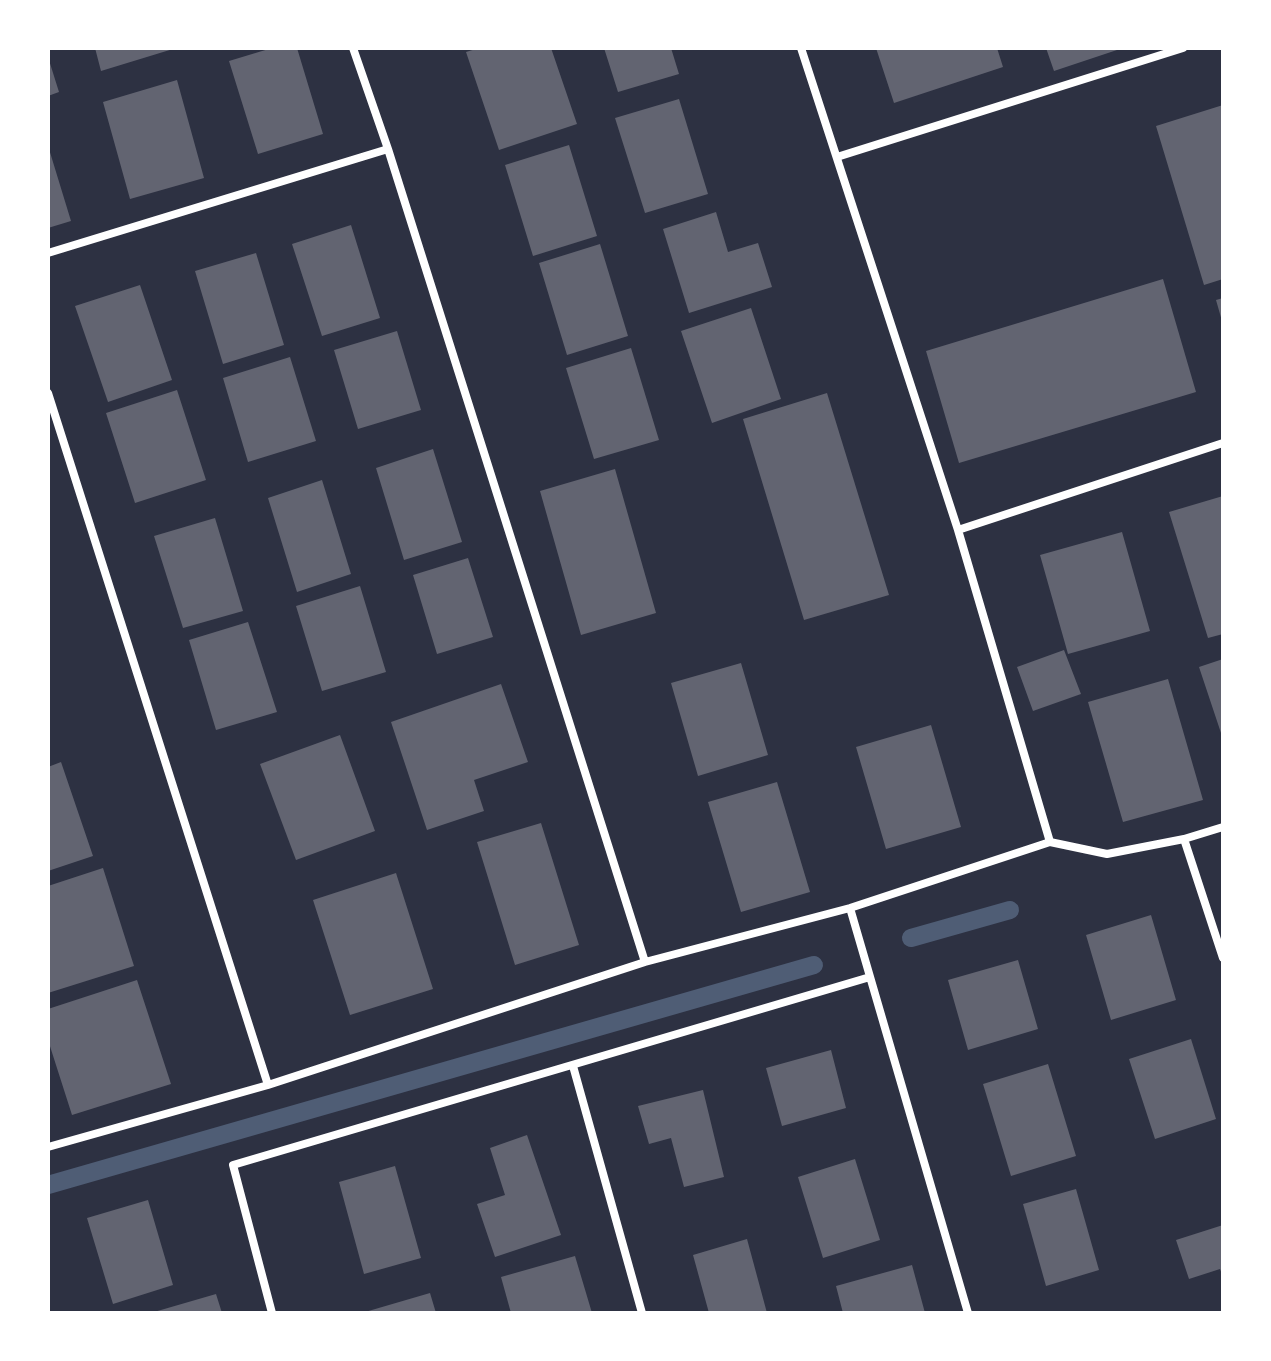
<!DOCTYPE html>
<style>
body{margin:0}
#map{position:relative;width:1271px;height:1361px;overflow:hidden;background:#2d3142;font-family:"IBM Plex Sans",sans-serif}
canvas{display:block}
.frame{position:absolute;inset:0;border:50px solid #fff;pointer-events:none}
</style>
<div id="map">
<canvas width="1271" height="1361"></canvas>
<div class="frame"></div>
</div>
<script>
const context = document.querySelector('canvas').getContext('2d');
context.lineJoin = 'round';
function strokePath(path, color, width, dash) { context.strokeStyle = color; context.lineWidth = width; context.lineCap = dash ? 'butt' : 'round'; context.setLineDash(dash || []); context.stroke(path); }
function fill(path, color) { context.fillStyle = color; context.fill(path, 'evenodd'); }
const stream = new Path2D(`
 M 911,938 L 1010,910
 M 48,1185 L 814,965`);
const building = new Path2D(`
 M 95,48 L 172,48 L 173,49 L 101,71 Z
 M 272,48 L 297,48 L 323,134 L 258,154 L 229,61 Z
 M 479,48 L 551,48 L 577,124 L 499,150 L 466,52 Z
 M 604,48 L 671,48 L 679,74 L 618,92 Z
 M 876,48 L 997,48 L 1003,67 L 894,103 Z
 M 1046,48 L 1120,48 L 1120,49 L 1054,71 Z
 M 48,57 L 59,92 L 48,96 Z
 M 177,80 L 204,178 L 130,199 L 103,102 Z
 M 679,99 L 708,194 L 645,213 L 615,118 Z
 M 1223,105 L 1223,279 L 1204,285 L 1156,126 Z
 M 569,145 L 597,236 L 533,256 L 505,165 Z
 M 49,149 L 71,221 L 48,228 L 48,150 Z
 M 716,212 L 728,252 L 758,243 L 772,287 L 689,313 L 663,229 Z
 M 351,225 L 380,318 L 322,336 L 292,244 Z
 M 600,244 L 628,336 L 567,355 L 539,263 Z
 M 256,253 L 284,345 L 223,364 L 195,271 Z
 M 1163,279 L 1196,392 L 959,463 L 926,351 Z
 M 140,285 L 172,380 L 108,402 L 75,306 Z
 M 1223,298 L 1223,320 L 1222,321 L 1216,300 Z
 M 751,308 L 781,399 L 712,423 L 681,331 Z
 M 397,331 L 421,410 L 358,429 L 334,350 Z
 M 631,348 L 659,440 L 594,459 L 566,368 Z
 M 290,357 L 316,441 L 248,462 L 223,378 Z
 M 177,390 L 206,480 L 135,503 L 106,413 Z
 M 827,393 L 889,595 L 804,620 L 743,419 Z
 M 433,449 L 462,542 L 404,560 L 376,468 Z
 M 615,469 L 656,613 L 581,635 L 540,491 Z
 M 322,480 L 351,574 L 297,592 L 268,498 Z
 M 1223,496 L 1223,634 L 1208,638 L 1169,512 Z
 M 215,518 L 243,611 L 183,628 L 154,536 Z
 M 1122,532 L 1150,631 L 1068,654 L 1040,555 Z
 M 468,558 L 493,637 L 437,654 L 413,575 Z
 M 360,586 L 386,672 L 322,691 L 296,606 Z
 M 248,622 L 277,712 L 216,730 L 189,640 Z
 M 1064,650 L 1081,694 L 1033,711 L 1017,667 Z
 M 1223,659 L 1223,736 L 1222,736 L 1199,667 Z
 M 741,663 L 768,755 L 698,776 L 671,683 Z
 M 1168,679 L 1203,800 L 1123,822 L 1088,702 Z
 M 501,684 L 528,762 L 474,780 L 484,811 L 427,830 L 391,722 Z
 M 931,725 L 961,827 L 886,849 L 856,747 Z
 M 340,735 L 375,831 L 296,860 L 260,764 Z
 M 61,762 L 93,856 L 48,871 L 48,767 Z
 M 777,782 L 810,892 L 741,912 L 708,802 Z
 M 541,823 L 579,945 L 515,965 L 477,842 Z
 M 103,868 L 134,966 L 48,993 L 48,886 Z
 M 396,873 L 433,989 L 350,1015 L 313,900 Z
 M 1151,915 L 1176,1000 L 1111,1020 L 1086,935 Z
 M 1018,960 L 1038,1029 L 968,1050 L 948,980 Z
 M 137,980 L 171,1084 L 72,1115 L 48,1040 L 48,1009 Z
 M 1191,1039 L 1216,1119 L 1155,1139 L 1129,1059 Z
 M 831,1050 L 846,1108 L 782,1126 L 766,1068 Z
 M 1048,1064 L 1076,1156 L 1011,1176 L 983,1084 Z
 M 703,1090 L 724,1177 L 684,1187 L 671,1138 L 649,1144 L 638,1106 Z
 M 527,1135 L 561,1235 L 495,1257 L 477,1204 L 505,1195 L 490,1148 Z
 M 855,1159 L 880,1240 L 823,1258 L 798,1177 Z
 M 395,1166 L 421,1258 L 364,1274 L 339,1182 Z
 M 1076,1189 L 1099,1270 L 1046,1286 L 1023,1204 Z
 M 148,1200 L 173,1285 L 113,1304 L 87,1218 Z
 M 1223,1225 L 1223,1277 L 1220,1269 L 1189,1279 L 1176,1240 Z
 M 747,1239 L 767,1313 L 709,1313 L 693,1255 Z
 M 575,1256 L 592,1313 L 511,1313 L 501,1277 Z
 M 912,1265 L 925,1313 L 843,1313 L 836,1286 Z
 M 430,1293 L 436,1313 L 365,1313 L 365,1312 Z
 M 216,1294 L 222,1313 L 154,1313 L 154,1312 Z`);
const minor = new Path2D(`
 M 353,48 L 388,149 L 645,962
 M 801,48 L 958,530 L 1050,842
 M 837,157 L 1183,48
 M 48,253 L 388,149
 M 48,393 L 268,1085
 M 958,530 L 1223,443
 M 1184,839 L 1223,958
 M 850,908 L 968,1313
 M 573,1066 L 642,1313
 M 48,1147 L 268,1085 L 645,962 L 850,908 L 1050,842 L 1107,854 L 1184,839 L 1223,827
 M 272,1313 L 233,1165 L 870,977`);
strokePath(stream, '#4f5d75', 18);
fill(building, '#626471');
strokePath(minor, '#fff', 8);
</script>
